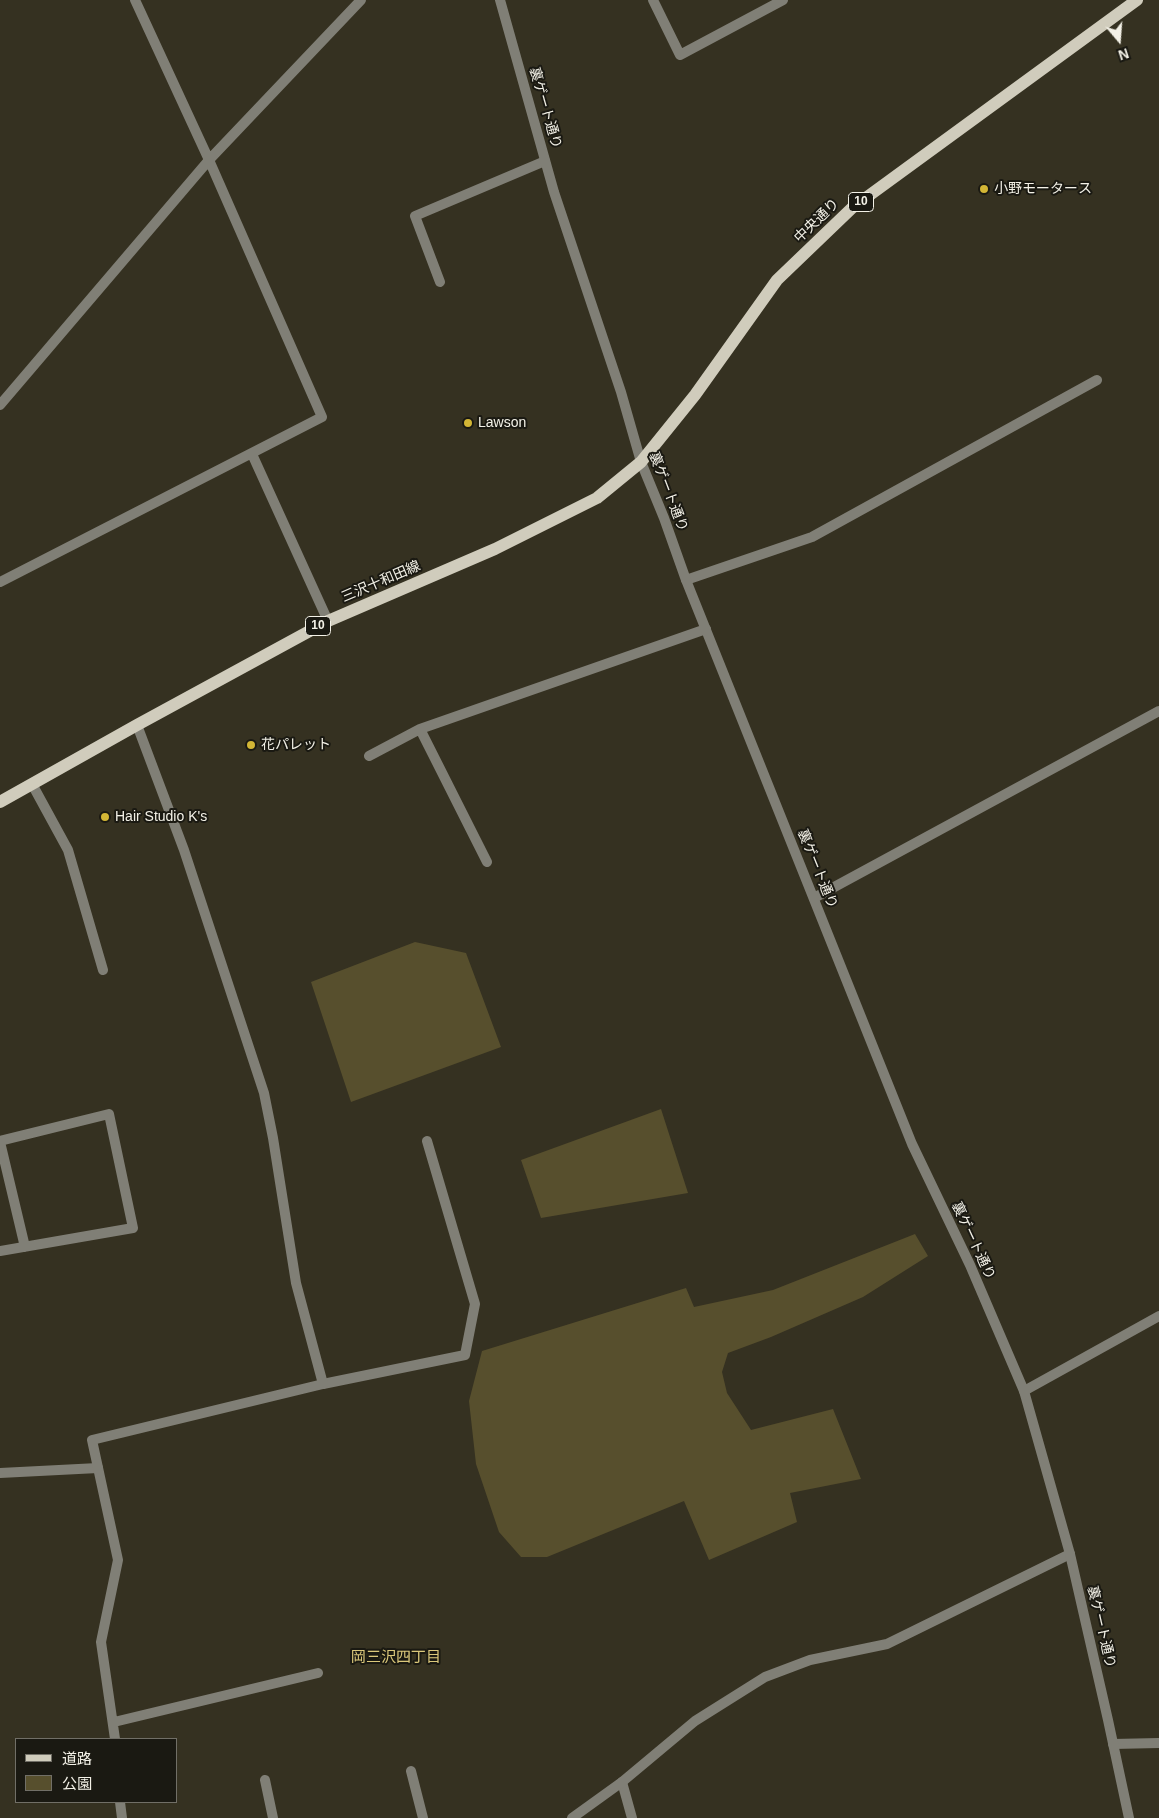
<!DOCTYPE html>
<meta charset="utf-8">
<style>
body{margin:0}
#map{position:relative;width:1159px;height:1818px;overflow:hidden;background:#353121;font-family:Arial,"Noto Sans JP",sans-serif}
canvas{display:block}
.legend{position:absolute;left:15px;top:1738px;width:162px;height:65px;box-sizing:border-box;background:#1a1912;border:1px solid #716f67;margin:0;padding:6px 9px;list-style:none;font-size:15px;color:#f3f1e7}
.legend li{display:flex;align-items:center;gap:10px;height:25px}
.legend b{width:25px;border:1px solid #716f67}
.north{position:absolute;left:1094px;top:15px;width:50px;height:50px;-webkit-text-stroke:4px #1a1912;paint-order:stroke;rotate:162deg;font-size:14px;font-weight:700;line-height:20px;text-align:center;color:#f3f1e7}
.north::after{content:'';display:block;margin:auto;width:18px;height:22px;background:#f3f1e7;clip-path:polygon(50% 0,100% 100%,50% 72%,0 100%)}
</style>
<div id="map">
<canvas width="1159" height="1818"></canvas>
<ul class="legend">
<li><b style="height:6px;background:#d0ccbc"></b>道路</li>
<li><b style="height:14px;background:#574f2d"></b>公園</li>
</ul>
<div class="north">N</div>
</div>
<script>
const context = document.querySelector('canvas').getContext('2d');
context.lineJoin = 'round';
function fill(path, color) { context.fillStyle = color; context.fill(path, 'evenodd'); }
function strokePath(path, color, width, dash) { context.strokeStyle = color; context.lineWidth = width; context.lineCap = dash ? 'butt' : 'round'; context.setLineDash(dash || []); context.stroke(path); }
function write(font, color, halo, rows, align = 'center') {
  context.font = font + ' Arial,"Noto Sans JP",sans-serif'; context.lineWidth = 4; context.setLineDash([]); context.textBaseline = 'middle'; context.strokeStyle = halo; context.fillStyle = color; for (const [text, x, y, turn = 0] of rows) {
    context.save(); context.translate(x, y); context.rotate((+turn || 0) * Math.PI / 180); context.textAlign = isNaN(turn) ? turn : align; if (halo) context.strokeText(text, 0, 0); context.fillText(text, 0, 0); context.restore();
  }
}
const green = new Path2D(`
 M 415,942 L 466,953 L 501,1047 L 351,1102 L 311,982 Z
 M 661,1109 L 688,1193 L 541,1218 L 521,1160 Z
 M 915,1234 L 928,1256 L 863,1297 L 771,1337 L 728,1353 L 722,1372 L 727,1393 L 751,1430 L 833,1409 L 861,1479 L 790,1493 L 797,1522 L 709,1560 L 684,1501 L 547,1557 L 521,1557 L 499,1532 L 476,1464 L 469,1401 L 482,1351 L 686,1288 L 694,1307 L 773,1290 Z`);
const service = new Path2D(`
 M 440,282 L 415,216 L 545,161
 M 369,756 L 420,729
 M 32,784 L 68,850 L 103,970
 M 487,862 L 420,729 L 706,629
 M 0,1141 L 109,1114 L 133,1228 L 0,1251
 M 0,1142 L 25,1247
 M 323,1384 L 465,1355 L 475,1304 L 427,1141
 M 0,1473 L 98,1468
 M 622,1782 L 632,1818`);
const minor = new Path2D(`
 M 653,0 L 680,55 L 783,0
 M 0,405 L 209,160 L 361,0
 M 252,454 L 328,621
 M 686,580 L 812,537 L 1097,380
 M 0,582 L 322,417 L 209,160 L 135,0
 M 814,898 L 1159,711
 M 1024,1391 L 1159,1316
 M 114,1722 L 318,1673
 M 115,1739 L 101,1642 L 118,1560 L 92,1440 L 323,1384 L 296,1283 L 273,1138 L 264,1093 L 184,850 L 137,725
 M 1113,1744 L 1159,1743
 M 411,1771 L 423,1818
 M 265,1780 L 273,1818
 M 120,1802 L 122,1818
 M 572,1818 L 622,1782 L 695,1721 L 765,1677 L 810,1660 L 887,1644 L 1070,1554`);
const tertiary = new Path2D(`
 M 500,0 L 554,192 L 621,392 L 641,462 L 664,518 L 686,580 L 912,1144 L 970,1265 L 1024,1391 L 1070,1554 L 1108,1720 L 1129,1818`);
const primary = new Path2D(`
 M 0,802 L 137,725 L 328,621 L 495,549 L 597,498 L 641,462 L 695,395 L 777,280 L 852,208 L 1137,0`);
const markers = [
 [984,189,5,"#d3b635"],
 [468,423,5,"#d3b635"],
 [251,745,5,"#d3b635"],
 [105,817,5,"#d3b635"]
];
const shields = [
 [861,202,25],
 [318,626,25]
];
const shieldNames = [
 ["10",861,202],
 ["10",318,626]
];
const streetNames = [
 ["裏ゲート通り",545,108,74],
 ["中央通り",817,221,-44],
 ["裏ゲート通り",668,492,69],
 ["三沢十和田線",381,582,-23],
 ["裏ゲート通り",817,869,68],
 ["裏ゲート通り",973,1241,65],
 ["裏ゲート通り",1101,1627,77]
];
const poiNames = [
 ["小野モータース",994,189],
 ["Lawson",478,423],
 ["花パレット",261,745],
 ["Hair Studio K's",115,817]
];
const neighbourhoodNames = [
 ["岡三沢四丁目",396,1658]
];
fill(green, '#574f2d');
strokePath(service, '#807f76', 10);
strokePath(minor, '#807f76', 10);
strokePath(tertiary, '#807f76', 10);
strokePath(primary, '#d0ccbc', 12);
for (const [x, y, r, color] of markers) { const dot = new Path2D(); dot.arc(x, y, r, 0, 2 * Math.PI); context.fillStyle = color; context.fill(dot); strokePath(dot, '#1a1912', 2); }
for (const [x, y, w] of shields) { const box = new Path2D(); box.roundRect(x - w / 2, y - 9.5, w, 19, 4); context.fillStyle = '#1a1912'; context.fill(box); strokePath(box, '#f3f1e7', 1); }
write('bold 12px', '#f3f1e7', null, shieldNames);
write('14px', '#f3f1e7', '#1a1912', streetNames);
write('14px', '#f3f1e7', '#1a1912', poiNames, 'left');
write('15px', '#dbc87b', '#1a1912', neighbourhoodNames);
</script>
